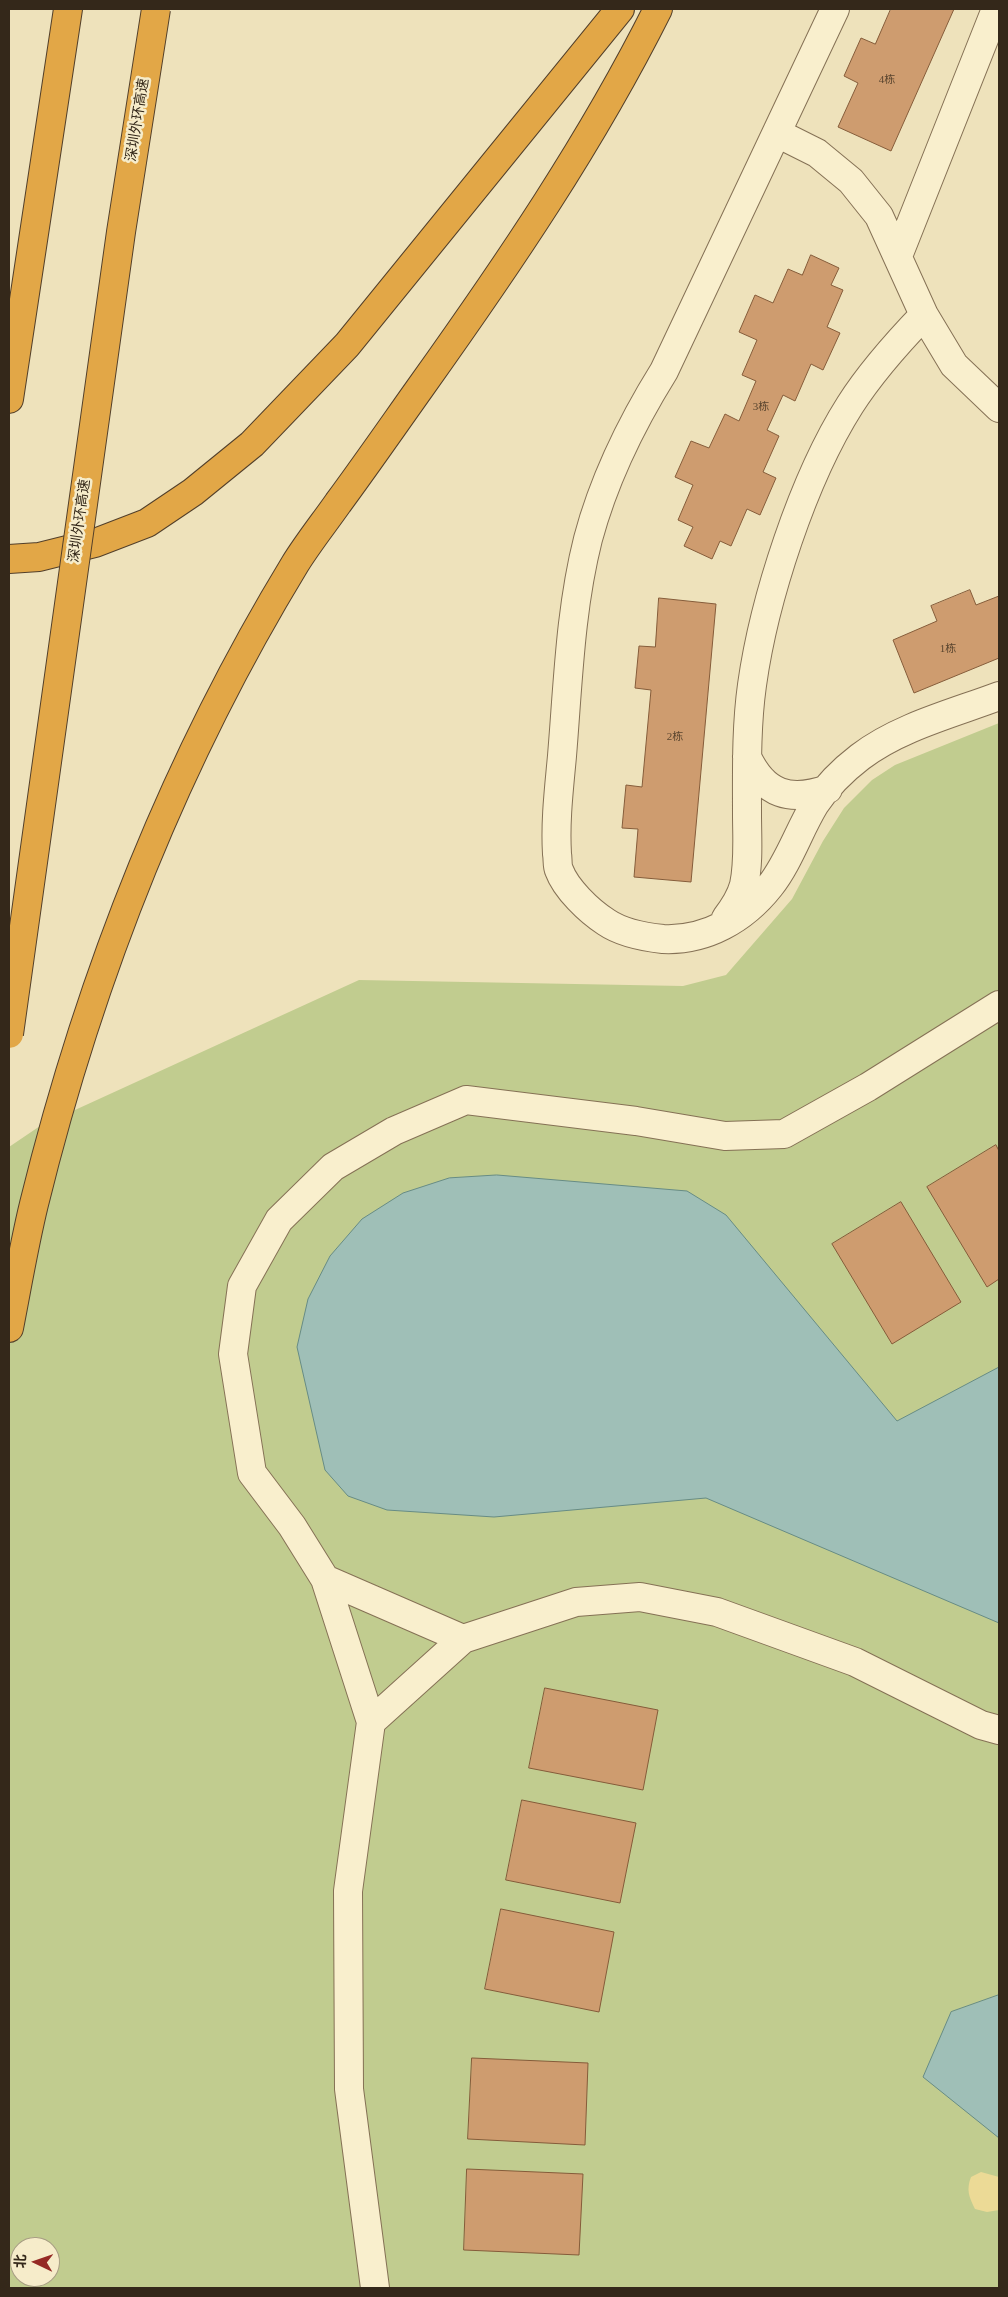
<!DOCTYPE html>
<meta charset="utf-8">
<style>
body{margin:0}
#map{position:relative;width:1008px;height:2297px;overflow:hidden;background:#eee2bb;font-family:"Times New Roman","Noto Sans SC",serif}
canvas{display:block}
.frame{position:absolute;inset:0;border:10px solid #34281a;pointer-events:none}
.north{position:absolute;left:10px;top:2237px;width:50px;height:50px;box-sizing:border-box;background:#f6ecca;border:1px solid #a89e84;border-radius:50%;rotate:273deg;font-size:14px;font-weight:700;line-height:20px;text-align:center;color:#34281a}
.north::after{content:'';display:block;margin:auto;width:18px;height:22px;background:#952a24;clip-path:polygon(50% 0,100% 100%,50% 72%,0 100%)}
</style>
<div id="map">
<canvas width="1008" height="2297"></canvas>
<div class="frame"></div>
<div class="north">北</div>
</div>
<script>
const context = document.querySelector('canvas').getContext('2d');
context.lineJoin = 'round';
function fill(path, color) { context.fillStyle = color; context.fill(path, 'evenodd'); }
function strokePath(path, color, width, dash) { context.strokeStyle = color; context.lineWidth = width; context.lineCap = dash ? 'butt' : 'round'; context.setLineDash(dash || []); context.stroke(path); }
function write(font, color, halo, rows, align = 'center') {
  context.font = font + ' "Times New Roman","Noto Sans SC",serif'; context.lineWidth = 5; context.setLineDash([]); context.textBaseline = 'middle'; context.strokeStyle = halo; context.fillStyle = color; for (const [text, x, y, turn = 0] of rows) {
    context.save(); context.translate(x, y); context.rotate((+turn || 0) * Math.PI / 180); context.textAlign = isNaN(turn) ? turn : align; if (halo) context.strokeText(text, 0, 0); context.fillText(text, 0, 0); context.restore();
  }
}
const green = new Path2D(`
 M 999,723 L 999,2288 L 9,2288 L 9,1147 L 40,1126 L 359,980 L 683,986 L 726,975 L 792,899 L 823,841 L 844,808 L 872,780 L 895,765 ZM 20,2247 L 50,2247 L 50,2277 L 20,2277 Z`);
const sand = new Path2D(`
 M 981,2172 L 999,2177 L 999,2210 L 987,2212 L 975,2209 C 969,2197 966,2190 971,2177 Z`);
const water = new Path2D(`
 M 497,1175 L 687,1191 L 726,1215 L 897,1421 L 999,1367 L 999,1623 L 706,1498 L 494,1517 L 387,1510 L 348,1496 L 325,1470 L 297,1347 L 308,1299 L 330,1256 L 362,1219 L 403,1193 L 449,1178 Z
 M 999,1995 L 999,2138 L 923,2077 L 951,2012 Z`);
const building = new Path2D(`
 M 891,9 L 954,9 L 891,151 L 838,127 L 858,83 L 844,76 L 861,38 L 875,44 Z
 M 811,255 L 839,268 L 831,285 L 843,290 L 827,327 L 840,333 L 823,370 L 811,364 L 795,401 L 783,395 L 767,430 L 779,436 L 763,472 L 776,478 L 760,515 L 747,509 L 731,546 L 720,541 L 712,559 L 684,546 L 693,527 L 678,520 L 693,485 L 675,477 L 691,441 L 709,448 L 725,414 L 739,421 L 756,381 L 742,375 L 757,340 L 739,332 L 755,295 L 773,303 L 788,269 L 802,275 Z
 M 970,590 L 976,605 L 999,596 L 999,658 L 914,693 L 893,640 L 937,621 L 931,606 Z
 M 659,598 L 716,604 L 691,882 L 634,877 L 638,829 L 622,828 L 626,785 L 642,787 L 651,690 L 635,688 L 639,646 L 655,647 Z
 M 996,1145 L 999,1151 L 999,1279 L 987,1287 L 927,1187 Z
 M 901,1202 L 961,1302 L 892,1344 L 832,1244 Z
 M 545,1688 L 658,1710 L 643,1790 L 529,1768 Z
 M 522,1800 L 636,1823 L 620,1903 L 506,1880 Z
 M 501,1909 L 614,1932 L 599,2012 L 485,1989 Z
 M 472,2058 L 588,2063 L 585,2145 L 468,2139 Z
 M 467,2169 L 583,2174 L 579,2255 L 464,2250 Z`);
const minor = new Path2D(`
 M 835,9 L 664,371 C 631,424 604,479 588,539 C 570,610 568,684 562,756 C 559,789 555,821 557,854 C 558,859 557,866 559,870 C 566,889 589,911 606,922 C 622,933 644,937 663,939 C 706,941 744,919 770,886 C 789,862 799,830 815,804 C 827,786 843,770 860,757 C 899,727 954,713 999,696
 M 777,133 L 817,153 L 851,181 L 879,216 L 924,315 L 954,365 L 999,408
 M 898,256 L 996,9
 M 747,757 C 765,795 790,802 828,789
 M 726,918 C 733,909 741,896 744,885 C 749,862 747,837 747,814 C 747,771 746,728 752,685 C 764,599 803,479 850,405 C 871,372 897,343 924,315
 M 325,1579 L 463,1639
 M 371,1722 L 463,1639 L 576,1602 L 640,1597 L 717,1612 L 855,1662 L 981,1725 L 999,1730
 M 375,2288 L 349,2089 L 348,1891 L 371,1722 L 325,1579 L 292,1526 L 252,1473 L 233,1354 L 242,1286 L 279,1220 L 333,1167 L 394,1131 L 466,1100 L 636,1121 L 725,1136 L 784,1134 L 868,1087 L 999,1005`);
const highway = new Path2D(`
 M 9,399 L 68,9
 M 9,559 L 39,557 L 95,543 L 147,523 L 193,492 L 252,444 L 347,345 L 620,9
 M 9,1328 C 17,1287 24,1245 34,1204 C 89,980 175,761 295,564 C 308,543 324,523 338,503 C 366,465 393,426 420,388 C 507,266 591,143 658,9`);
const highwayBridge = new Path2D(`
 M 9,1034 L 121,232 L 156,9`);
const numberNames = [
 ["4栋",887,80],
 ["3栋",761,407],
 ["1栋",948,649],
 ["2栋",675,737]
];
const streetNames = [
 ["深圳外环高速",138,120,-81],
 ["深圳外环高速",80,521,-82]
];
fill(green, '#c1cc8f');
fill(sand, '#ecda96');
fill(water, '#9fbfb7');
strokePath(water, '#678c85', 1);
fill(building, '#ce9c6f');
strokePath(building, '#855c3a', 1);
strokePath(minor, '#857155', 30);
strokePath(highway, '#523f2a', 30);
strokePath(minor, '#f9efcd', 28);
strokePath(highway, '#e2a747', 28);
strokePath(highwayBridge, '#523f2a', 30, []);
strokePath(highwayBridge, '#e2a747', 28);
write('11px', '#5a452f', null, numberNames);
write('14px', '#34281a', '#f6ecca', streetNames);
</script>
